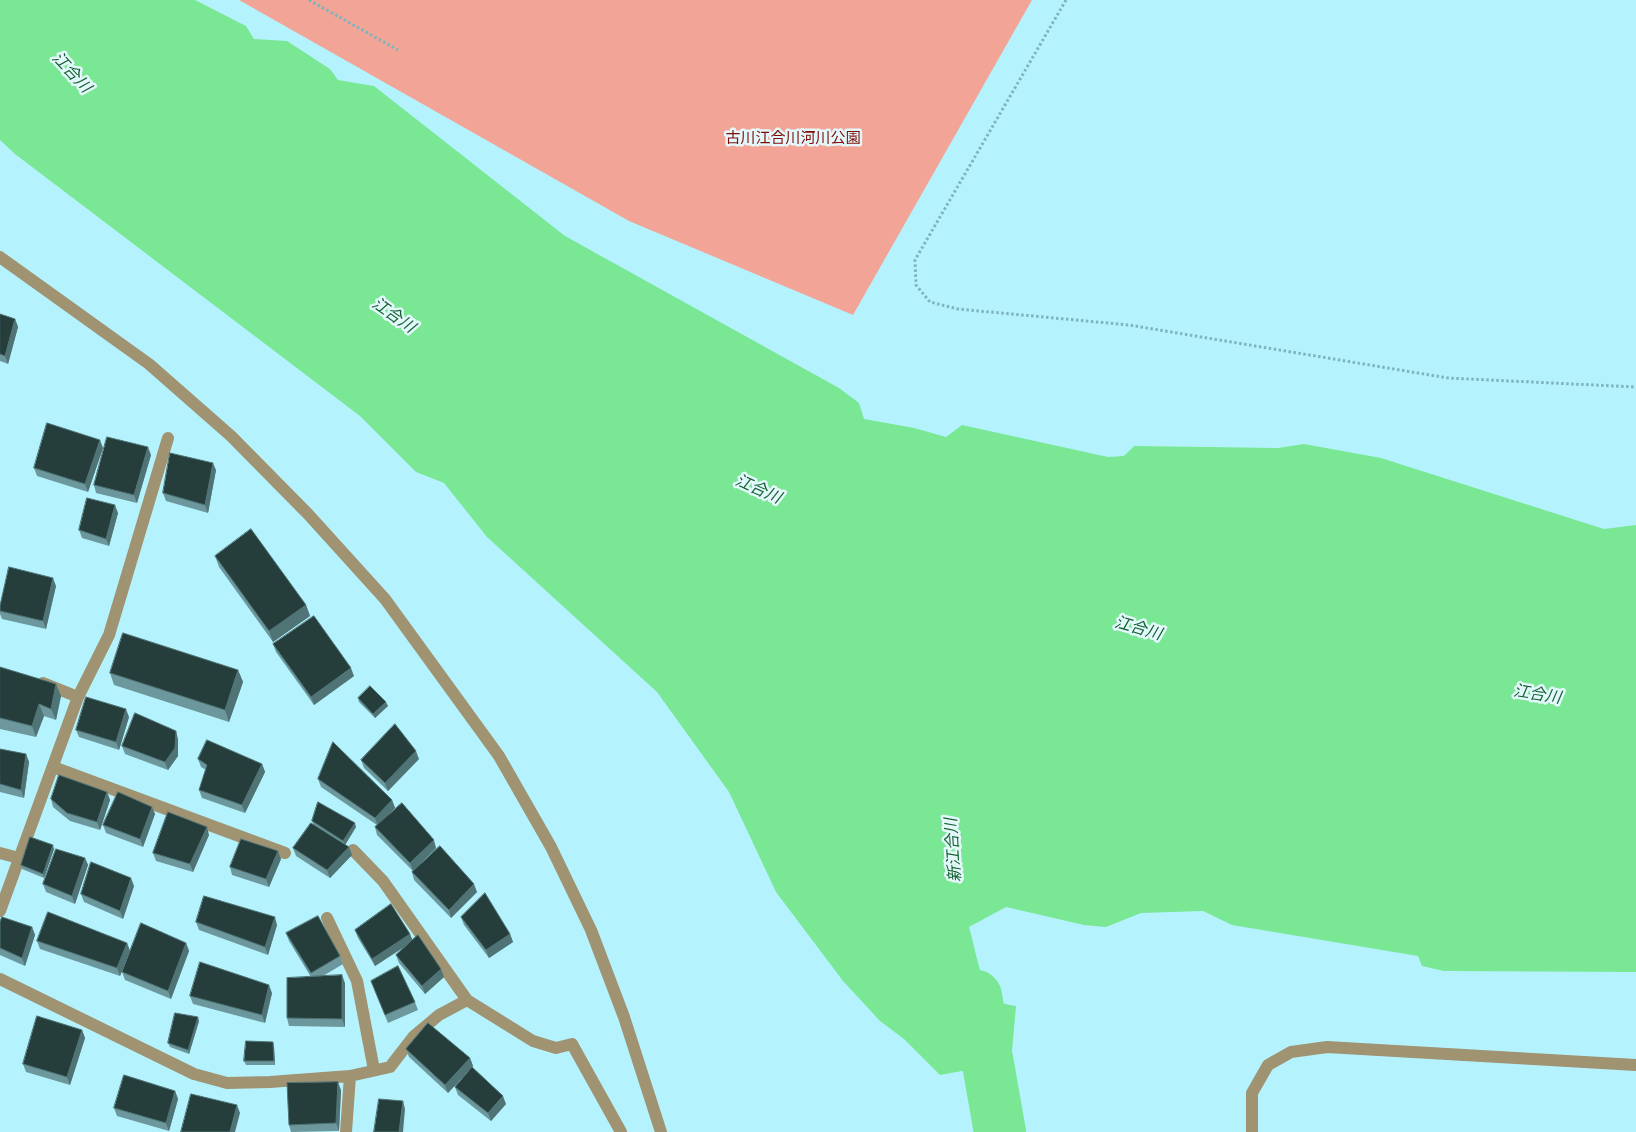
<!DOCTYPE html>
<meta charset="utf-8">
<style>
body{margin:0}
canvas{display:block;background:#b4f3fe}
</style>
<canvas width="1636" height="1132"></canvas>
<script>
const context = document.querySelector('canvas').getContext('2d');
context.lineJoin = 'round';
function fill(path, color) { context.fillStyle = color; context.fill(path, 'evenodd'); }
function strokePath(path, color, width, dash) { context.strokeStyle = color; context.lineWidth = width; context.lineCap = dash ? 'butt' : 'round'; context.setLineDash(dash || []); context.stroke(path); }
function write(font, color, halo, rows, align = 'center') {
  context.font = font + ' Signika,"Noto Sans JP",sans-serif'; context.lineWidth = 5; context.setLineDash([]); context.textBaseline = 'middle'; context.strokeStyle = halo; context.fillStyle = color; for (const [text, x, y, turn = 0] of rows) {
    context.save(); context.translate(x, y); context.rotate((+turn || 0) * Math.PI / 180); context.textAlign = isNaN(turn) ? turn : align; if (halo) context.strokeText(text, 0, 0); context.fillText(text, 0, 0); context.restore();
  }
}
const green = new Path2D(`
 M 239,0 L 1032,0 L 853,315 L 629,221 Z`);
const water = new Path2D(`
 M 0,0 L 195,0 L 246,26 L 254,39 L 287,41 L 330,69 L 338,80 L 374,86 L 565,236 L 839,388 L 859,403 L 864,419 L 914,428 L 946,437 L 962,425 L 1108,457 L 1124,456 L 1134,446 L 1278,448 L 1304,444 L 1381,458 L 1604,529 L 1636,525 L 1636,972 L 1444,971 L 1422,966 L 1418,956 L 1232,925 L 1203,911 L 1141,913 L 1106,927 L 1084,925 L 1006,907 L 969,927 C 974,943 981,987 994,998 C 1000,1003 1007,1005 1016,1006 L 1011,1062 L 940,1075 L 904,1039 L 880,1021 L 843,981 L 776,892 L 729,792 L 657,692 L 487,537 L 444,483 L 416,472 L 360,416 L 15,154 L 0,140 Z`);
const river = new Path2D(`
 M 976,996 L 1000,1132`);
const path = new Path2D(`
 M 309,0 L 398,50
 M 1066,0 L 915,260 L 916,285 L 930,302 L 958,309 L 1129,325 L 1448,378 L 1636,387`);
const minor = new Path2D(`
 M 0,257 L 149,364 L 231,436 L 308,514 L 385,599 L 499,756 L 551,847 L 591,930 L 624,1017 L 661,1132
 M 43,683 L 78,697 L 109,635 L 168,438
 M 53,767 L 285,853
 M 353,850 L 383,881 L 467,1000
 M 0,853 L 19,858
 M 0,911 L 78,697
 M 327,918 L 357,981 L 374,1070
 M 0,979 L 194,1074 L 227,1083 L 270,1082 L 350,1076 L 390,1067 L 414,1036 L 439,1015 L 467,1000 L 533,1041 L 556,1048 L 572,1044 L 621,1132
 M 346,1132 L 350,1076
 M 1252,1132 L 1252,1093 L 1268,1065 L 1291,1052 L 1327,1047 L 1636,1065`);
const wall = new Path2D(`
 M 0,314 L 15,319 L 18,327 L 8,364 L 0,361 Z
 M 103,448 L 88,492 L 37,476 L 34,468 Z
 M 151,455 L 137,503 L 96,493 L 94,485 Z
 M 216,470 L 208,513 L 166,501 L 163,493 Z
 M 118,513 L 109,546 L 82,538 L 79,530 Z
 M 215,556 L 306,605 L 310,616 L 273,642 L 219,567 Z
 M 56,586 L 46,629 L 2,619 L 0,614 L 0,606 Z
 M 273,644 L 354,676 L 314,705 L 276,652 Z
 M 0,667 L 61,696 L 56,720 L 44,716 L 36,737 L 0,729 Z
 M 238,670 L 243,682 L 229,722 L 114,685 L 110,673 Z
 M 358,698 L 388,706 L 375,718 L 359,702 Z
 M 129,717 L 119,750 L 79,737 L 76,730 Z
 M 178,739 L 178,756 L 168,770 L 125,754 L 122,746 Z
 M 0,749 L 26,754 L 29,762 L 24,798 L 0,792 Z
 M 198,759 L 262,764 L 265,772 L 245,813 L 202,798 L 199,790 L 206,770 L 201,767 Z
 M 419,759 L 388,791 L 364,768 L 361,760 Z
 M 318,779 L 392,800 L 395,808 L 389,815 L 436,848 L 414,870 L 477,892 L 451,918 L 414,880 L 412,872 L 413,871 L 377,835 L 375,827 L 377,825 L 321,787 Z
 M 107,792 L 110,800 L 100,830 L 70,821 L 53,807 L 51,799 Z
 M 152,807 L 155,814 L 143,847 L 106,833 L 103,825 Z
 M 312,821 L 356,827 L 345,845 L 349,847 L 352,855 L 330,878 L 296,856 L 293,848 L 314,825 Z
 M 209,835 L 193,872 L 156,861 L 153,853 Z
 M 54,849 L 44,878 L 22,869 L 21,865 Z
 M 85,858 L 88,865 L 75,904 L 46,892 L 43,884 Z
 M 281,859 L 269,887 L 232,875 L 230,867 Z
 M 134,886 L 123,919 L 84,902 L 81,894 Z
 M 461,917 L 510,934 L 513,942 L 489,958 L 464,925 Z
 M 0,922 L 32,927 L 35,935 L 25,966 L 0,955 Z
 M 196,922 L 277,925 L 268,955 L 199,930 Z
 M 355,930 L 410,934 L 412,940 L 441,969 L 444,977 L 425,994 L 399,963 L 396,955 L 406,946 L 375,966 L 358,938 Z
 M 286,933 L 340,956 L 343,964 L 323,976 L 345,983 L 345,1027 L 289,1026 L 287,1018 L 311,977 L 289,941 Z
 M 37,941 L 127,943 L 130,951 L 120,976 L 40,949 Z
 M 186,943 L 189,951 L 171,999 L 125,980 L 122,972 Z
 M 374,989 L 415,1002 L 418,1010 L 388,1023 Z
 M 272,993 L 265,1023 L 193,1004 L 190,996 Z
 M 199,1021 L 189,1054 L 170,1047 L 168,1043 Z
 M 82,1030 L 85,1038 L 70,1085 L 26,1072 L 23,1064 Z
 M 274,1046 L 275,1065 L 246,1065 L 244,1061 Z
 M 406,1049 L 470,1058 L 473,1066 L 448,1093 L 409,1057 Z
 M 455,1087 L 506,1104 L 491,1121 L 458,1095 Z
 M 341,1090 L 339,1131 L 291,1132 L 289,1125 Z
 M 175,1091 L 178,1099 L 169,1131 L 117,1116 L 114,1108 Z`);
const shadedWall = new Path2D(`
 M 15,319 L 18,327 L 8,364 L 5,356 Z
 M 100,440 L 103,448 L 88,492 L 85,484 Z
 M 148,447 L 151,455 L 137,503 L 134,495 Z
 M 213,463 L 216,470 L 208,513 L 205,505 Z
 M 115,505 L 118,513 L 109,546 L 106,539 Z
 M 53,578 L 56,586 L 46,629 L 43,621 Z
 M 306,605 L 310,616 L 273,642 L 269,631 Z
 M 351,668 L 354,676 L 314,705 L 311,697 Z
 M 238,670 L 243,682 L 229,722 L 225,710 Z
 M 56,684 L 61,696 L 56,720 L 51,709 Z
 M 386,702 L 388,706 L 375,718 L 373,714 Z
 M 39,704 L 44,716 L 36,737 L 32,726 Z
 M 126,709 L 129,717 L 119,750 L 116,742 Z
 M 176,731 L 178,739 L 178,756 L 168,770 L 165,762 Z
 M 416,751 L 419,759 L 388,791 L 385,783 Z
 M 26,754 L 29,762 L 24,798 L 21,790 Z
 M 262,764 L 265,772 L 245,813 L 242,805 Z
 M 107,792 L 110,800 L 100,830 L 97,822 Z
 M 392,800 L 395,808 L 378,826 L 375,818 Z
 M 152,807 L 155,814 L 143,847 L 140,839 Z
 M 355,823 L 356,827 L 345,845 L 343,841 Z
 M 207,827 L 209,835 L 193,872 L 190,864 Z
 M 434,840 L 436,848 L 413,871 L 410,863 Z
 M 53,845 L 54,849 L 44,878 L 43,874 Z
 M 349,847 L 352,855 L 330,878 L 327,870 Z
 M 278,851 L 281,859 L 269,887 L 266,879 Z
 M 85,858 L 88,865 L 75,904 L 72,896 Z
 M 131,878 L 134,886 L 123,919 L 120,911 Z
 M 474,884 L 477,892 L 451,918 L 449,910 Z
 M 275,917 L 277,925 L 268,955 L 265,947 Z
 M 32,927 L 35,935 L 25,966 L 22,958 Z
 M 410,934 L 413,941 L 375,966 L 372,959 Z
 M 510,934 L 513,942 L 489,958 L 486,950 Z
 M 127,943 L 130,951 L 120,976 L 117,968 Z
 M 186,943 L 189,951 L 171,999 L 168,991 Z
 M 441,969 L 444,977 L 425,994 L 422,986 Z
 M 342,975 L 345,983 L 345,1027 L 342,1019 Z
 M 269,985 L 272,993 L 265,1023 L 262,1015 Z
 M 198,1017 L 199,1021 L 189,1054 L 188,1050 Z
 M 82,1030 L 85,1038 L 70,1085 L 67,1077 Z
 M 273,1042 L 274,1046 L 275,1065 L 274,1061 Z
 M 470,1058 L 473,1066 L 448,1093 L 445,1085 Z
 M 338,1082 L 341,1090 L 339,1131 L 336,1123 Z
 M 175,1091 L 178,1099 L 169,1131 L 166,1123 Z
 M 503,1096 L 506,1104 L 491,1121 L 488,1113 Z
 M 403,1101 L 405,1109 L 403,1132 L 399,1132 Z
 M 237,1105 L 240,1113 L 235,1132 L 230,1132 Z`);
const building = new Path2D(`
 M 0,314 L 15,319 L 5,356 L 0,354 Z
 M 47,423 L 100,440 L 85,484 L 34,468 Z
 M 107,437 L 148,447 L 134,495 L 94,485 Z
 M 170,453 L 213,463 L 205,505 L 163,493 Z
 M 87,498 L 115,505 L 106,539 L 79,530 Z
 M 251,529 L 306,605 L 269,631 L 215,556 Z
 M 9,567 L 53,578 L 43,621 L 0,611 L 0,606 Z
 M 314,616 L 351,668 L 311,697 L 273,644 Z
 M 123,633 L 238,670 L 225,710 L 110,673 Z
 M 0,667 L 56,684 L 51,709 L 39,704 L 32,726 L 0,718 Z
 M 370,686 L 386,702 L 373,714 L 358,698 Z
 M 86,697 L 126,709 L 116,742 L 76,730 Z
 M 135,713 L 176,731 L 175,748 L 165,762 L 122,746 Z
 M 395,724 L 416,751 L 385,783 L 361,760 Z
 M 207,740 L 262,764 L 242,805 L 199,790 L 207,765 L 198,759 Z
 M 333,742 L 392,800 L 375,818 L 318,779 Z
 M 0,749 L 26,754 L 21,790 L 0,784 Z
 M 59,775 L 107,792 L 97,822 L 67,813 L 51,799 Z
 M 118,792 L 152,807 L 140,839 L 103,825 Z
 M 318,802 L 355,823 L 343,841 L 312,821 Z
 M 402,803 L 434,840 L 410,863 L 375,827 Z
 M 168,812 L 207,827 L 190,864 L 153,853 Z
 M 311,823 L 349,847 L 327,870 L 293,848 Z
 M 30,837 L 53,845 L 43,874 L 21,865 Z
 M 241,839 L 278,851 L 266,879 L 230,867 Z
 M 440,846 L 474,884 L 449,910 L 412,872 Z
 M 56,849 L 85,858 L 72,896 L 43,884 Z
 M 91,862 L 131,878 L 120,911 L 81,894 Z
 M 485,893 L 510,934 L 486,950 L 461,917 Z
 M 204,896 L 275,917 L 265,947 L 196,922 Z
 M 391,904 L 410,934 L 372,959 L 355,930 Z
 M 48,912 L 127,943 L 117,968 L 37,941 Z
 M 318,916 L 340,956 L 311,973 L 286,933 Z
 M 2,917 L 32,927 L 22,958 L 0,948 L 0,922 Z
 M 141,923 L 186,943 L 168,991 L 122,972 Z
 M 418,935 L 441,969 L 422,986 L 396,955 Z
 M 200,962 L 269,985 L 262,1015 L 190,996 Z
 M 398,966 L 415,1002 L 385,1015 L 371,981 Z
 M 342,975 L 342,1019 L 287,1018 L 287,978 Z
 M 175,1013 L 198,1017 L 188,1050 L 168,1043 Z
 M 37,1016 L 82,1030 L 67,1077 L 23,1064 Z
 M 428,1023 L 470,1058 L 445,1085 L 406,1049 Z
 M 246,1041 L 273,1042 L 274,1061 L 244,1061 Z
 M 472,1067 L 503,1096 L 488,1113 L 455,1087 Z
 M 124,1075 L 175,1091 L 166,1123 L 114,1108 Z
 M 338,1082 L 336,1123 L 289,1125 L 287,1083 Z
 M 191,1094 L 237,1105 L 230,1132 L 181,1132 Z
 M 379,1099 L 403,1101 L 399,1132 L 374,1132 Z`);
const parkNames = [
 ["古川江合川河川公園",793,139]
];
const waterNames = [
 ["江合川",71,73,47],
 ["江合川",393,316,35],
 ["江合川",758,490,24],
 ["江合川",1138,629,16],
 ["江合川",1537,695,9],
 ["新江合川",954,850,-94]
];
fill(green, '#f2a497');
fill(water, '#79e794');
strokePath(river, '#79e794', 52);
strokePath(path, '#7db4be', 3, [2.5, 2.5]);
strokePath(minor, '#9f9372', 12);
fill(wall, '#6c989d');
fill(shadedWall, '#507476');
fill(building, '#253e3c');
strokePath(building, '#507476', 1);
write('15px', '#7e0c04', '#e4f8fc', parkNames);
write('italic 16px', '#12612e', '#e4f8fc', waterNames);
</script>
